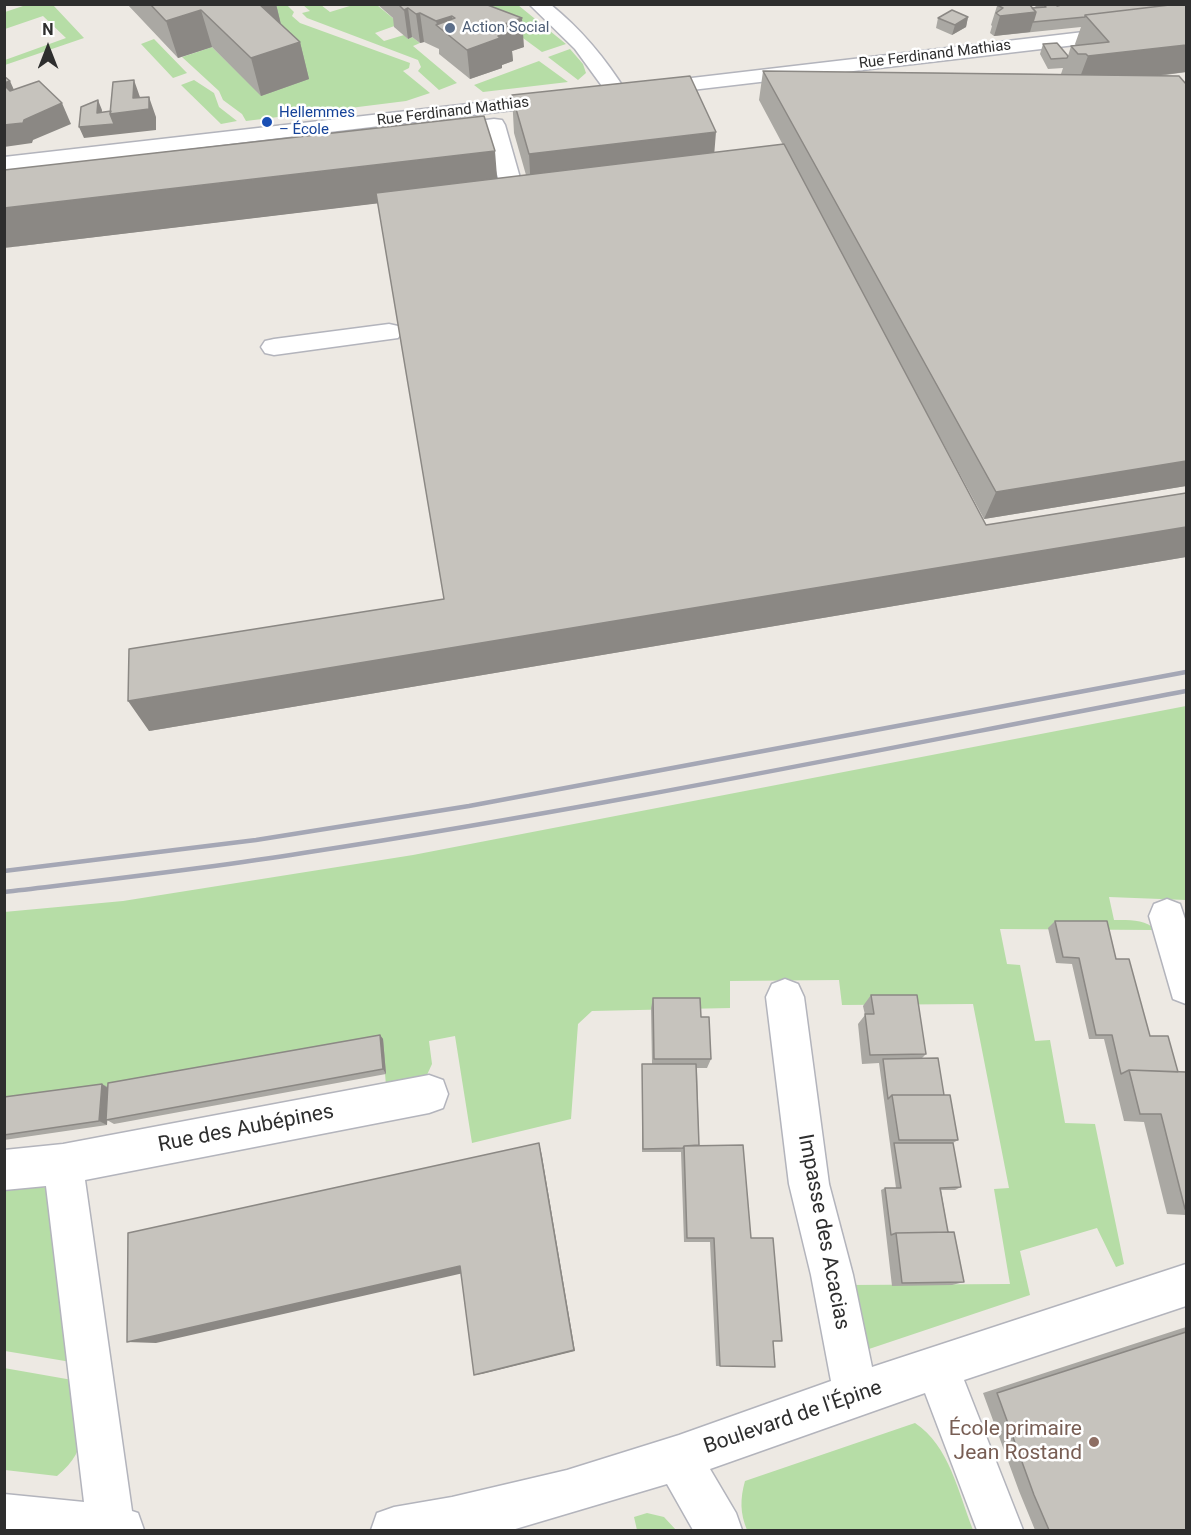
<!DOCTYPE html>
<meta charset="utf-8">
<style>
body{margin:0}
#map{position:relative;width:1191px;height:1535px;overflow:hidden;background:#ede9e3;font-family:Roboto,sans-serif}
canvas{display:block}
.frame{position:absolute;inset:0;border:6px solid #2e2e2e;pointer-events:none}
.north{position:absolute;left:18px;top:18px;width:60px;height:60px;-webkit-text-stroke:4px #fff;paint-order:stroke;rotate:0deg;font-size:16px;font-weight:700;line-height:24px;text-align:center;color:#2e2e2e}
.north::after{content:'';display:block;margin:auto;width:21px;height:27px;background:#2e2e2e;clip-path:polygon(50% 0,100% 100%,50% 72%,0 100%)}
</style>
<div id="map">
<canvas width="1191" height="1535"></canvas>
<div class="frame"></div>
<div class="north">N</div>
</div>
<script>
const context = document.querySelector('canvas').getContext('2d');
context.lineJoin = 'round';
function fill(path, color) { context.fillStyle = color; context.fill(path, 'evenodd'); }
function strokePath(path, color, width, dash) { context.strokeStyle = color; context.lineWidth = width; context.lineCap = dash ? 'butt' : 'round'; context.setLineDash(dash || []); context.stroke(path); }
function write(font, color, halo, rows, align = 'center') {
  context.font = font + ' Roboto,sans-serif'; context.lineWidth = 5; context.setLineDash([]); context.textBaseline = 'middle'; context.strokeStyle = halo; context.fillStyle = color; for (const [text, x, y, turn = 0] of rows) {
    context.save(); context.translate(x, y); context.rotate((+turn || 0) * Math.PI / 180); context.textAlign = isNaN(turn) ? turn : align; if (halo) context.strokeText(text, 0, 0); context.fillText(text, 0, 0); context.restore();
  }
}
const green = new Path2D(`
 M 26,5 L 53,5 L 84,38 L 5,65 L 5,60 L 66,38 L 43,16 L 5,29 L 5,12 Z
 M 259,5 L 287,5 L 294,12 L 292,16 L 300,23 L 410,63 L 409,68 L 403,71 L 430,93 L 406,101 L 246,121 L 242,114 L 223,100 L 219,91 L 182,57 L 212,47 L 261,95 Z
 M 303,5 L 321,5 L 330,12 L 353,5 L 377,5 L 400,24 L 375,33 L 384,41 L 404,35 L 408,39 L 412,37 L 420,43 L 413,46 L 457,83 L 439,90 L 418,71 L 421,67 L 418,60 L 307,18 L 302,13 L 310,11 Z
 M 478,5 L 518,5 L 566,44 L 542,52 Z
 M 154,39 L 187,73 L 173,78 L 141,44 Z
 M 570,49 L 583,64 L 586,73 L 578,80 L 548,57 Z
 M 539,61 L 568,82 L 483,92 L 474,85 Z
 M 194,80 L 214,93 L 219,107 L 237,121 L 221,124 L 181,85 Z
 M 1186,706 L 1186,900 L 1109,897 L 1114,920 C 1129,920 1145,919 1156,930 L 1000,929 L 1007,964 L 1020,965 L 1035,1041 L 1050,1040 L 1065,1123 L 1095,1124 L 1124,1264 L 1116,1267 L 1097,1228 L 1020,1251 L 1030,1295 L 869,1349 L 858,1335 L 848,1285 L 1010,1284 L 994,1189 L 1009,1188 L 973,1004 L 842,1005 L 839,980 L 730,981 L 730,1008 L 592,1011 L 578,1024 L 571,1119 L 472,1143 L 455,1036 L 429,1041 L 432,1064 L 426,1077 L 386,1085 L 382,1040 L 115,1087 L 5,1102 L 4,912 L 123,901 L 413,855 Z
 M 35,1185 L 46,1188 L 53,1195 L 77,1363 L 5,1351 L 4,1190 Z
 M 4,1368 L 78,1381 C 82,1421 92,1448 57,1476 L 5,1470 Z
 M 915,1423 C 949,1445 959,1494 973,1530 L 747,1530 C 740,1513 740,1499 745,1481 Z
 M 647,1513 L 664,1517 L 676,1530 L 637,1530 L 634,1517 Z`);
const minor = new Path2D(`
 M 529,4 L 550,4 C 582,30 606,59 627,93 L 624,97 L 617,99 L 610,97 L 575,49 Z
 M 1186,20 L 1186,32 L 649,95 L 642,93 L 639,89 L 642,85 L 649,83 Z
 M 556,94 L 563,96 L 566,100 L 563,104 L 4,171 L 4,157 Z
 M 494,119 L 502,120 L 505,125 L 528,206 L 525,211 L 517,213 L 509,211 L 506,206 L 483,125 L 486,120 Z
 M 389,324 L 398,326 L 402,332 L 398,338 L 274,355 L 265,353 L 261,347 L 265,341 L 274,339 Z
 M 1167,899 L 1180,904 L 1186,922 L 1186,1004 L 1173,999 L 1149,916 L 1154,904 Z
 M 785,979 L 798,984 L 804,997 L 829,1184 L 853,1275 L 872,1367 L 1186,1264 L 1186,1306 L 964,1380 L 1023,1530 L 977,1530 L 925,1393 L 710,1469 L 736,1513 L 742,1530 L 693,1530 L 667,1484 L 512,1530 L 371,1530 L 377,1513 L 394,1507 L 452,1497 L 567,1470 L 679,1435 L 831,1381 L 811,1275 L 789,1184 L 766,997 L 772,984 Z
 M 429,1075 L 443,1080 L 448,1094 L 443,1108 L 429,1113 L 85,1180 L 132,1511 L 138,1513 L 144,1530 L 4,1530 L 4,1494 L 84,1502 L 46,1186 L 4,1190 L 4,1150 L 63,1144 Z`);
const rail = new Path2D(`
 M 4,871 L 256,840 L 469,806 L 1186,672
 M 4,892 C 104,880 204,869 303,853 C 599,808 892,747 1186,691`);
const wall = new Path2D(`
 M 127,4 L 276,4 L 281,24 L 300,42 L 309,79 L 261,96 L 212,47 L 178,58 Z
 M 377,4 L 485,4 L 524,47 L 512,51 L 513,61 L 502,65 L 502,68 L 470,79 L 439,54 L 439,49 L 424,42 L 420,43 L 412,37 L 408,39 L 394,27 L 393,18 Z
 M 993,4 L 1029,4 L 1032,8 L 1035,8 L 1036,4 L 1186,4 L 1186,72 L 1159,76 L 1186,84 L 1186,486 L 984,519 L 904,371 L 986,525 L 1186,493 L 1186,557 L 149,731 L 444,599 L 378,203 L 4,248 L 526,175 L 514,133 L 512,95 L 714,153 L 783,145 L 759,100 L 763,71 L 1061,74 L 1063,68 L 1048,69 L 1040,54 L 1043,44 L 1068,56 L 1071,46 L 1076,46 L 1075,44 L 1081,27 L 994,36 L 990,33 L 992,26 L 991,25 L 997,6 Z
 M 968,17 L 966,27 L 952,35 L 936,28 L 938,18 Z
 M 1055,921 L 1116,959 L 1150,1036 L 1178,1072 L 1186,1072 L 1186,1215 L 1167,1214 L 1144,1122 L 1124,1121 L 1104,1039 L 1089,1039 L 1072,964 L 1056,963 L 1048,928 Z
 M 871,995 L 926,1054 L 921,1059 L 944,1095 L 958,1140 L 953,1143 L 961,1187 L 955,1190 L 941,1190 L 948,1232 L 964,1282 L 952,1285 L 892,1286 L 881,1190 L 885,1188 L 896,1188 L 879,1063 L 862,1064 L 858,1024 L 865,1015 L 863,1006 Z
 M 653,998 L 701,1017 L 711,1059 L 707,1068 L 697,1068 L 699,1145 L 751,1238 L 782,1341 L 773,1341 L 775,1367 L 716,1366 L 710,1242 L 684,1242 L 681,1152 L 642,1152 L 642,1064 L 652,1064 L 651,1008 Z
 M 380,1035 L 383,1039 L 386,1074 L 114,1124 L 107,1120 L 107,1125 L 4,1140 L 4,1097 L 102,1084 L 108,1087 Z
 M 1186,1327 L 1186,1530 L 1035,1530 L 1019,1491 L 983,1393 Z`);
const shadedWall = new Path2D(`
 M 251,4 L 276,4 L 281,25 Z
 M 408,8 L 412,37 L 408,39 L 404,10 Z
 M 201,10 L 212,47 L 178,58 L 166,21 Z
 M 1036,12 L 1030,32 L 994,36 L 1000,16 Z
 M 420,13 L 424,42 L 420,43 L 416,14 Z
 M 452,16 L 455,40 L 437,25 L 436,21 Z
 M 968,17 L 966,27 L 952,35 L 955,25 Z
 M 522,18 L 524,47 L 512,51 L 513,61 L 502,65 L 502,68 L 470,79 L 467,50 L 498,36 L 502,25 Z
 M 300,42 L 309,79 L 261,96 L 251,58 Z
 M 1186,45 L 1186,72 L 1077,85 L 1088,56 Z
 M 134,80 L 141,100 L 149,97 L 156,117 L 156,130 L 84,138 L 79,127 L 110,114 L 133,98 Z
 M 10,81 L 19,101 L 4,86 L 4,83 Z
 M 98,100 L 102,110 L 101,123 L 97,113 Z
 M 62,103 L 71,124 L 33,140 L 32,143 L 4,147 L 4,125 L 24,120 Z
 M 716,132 L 713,169 L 531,191 L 529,154 Z
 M 495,151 L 498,189 L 4,248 L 4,208 Z
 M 1186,461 L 1186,486 L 984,519 L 996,492 Z
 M 1186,527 L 1186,557 L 149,731 L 128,701 Z
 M 380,1035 L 383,1039 L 386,1074 L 383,1069 Z
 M 102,1084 L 109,1089 L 107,1125 L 99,1121 Z
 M 539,1143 L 542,1156 L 575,1351 L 482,1374 L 474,1375 Z
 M 460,1266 L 468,1272 L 156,1343 L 127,1342 Z`);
const building = new Path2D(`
 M 150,4 L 259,4 L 300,42 L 251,58 L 201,10 L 166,21 Z
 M 398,4 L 485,4 L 522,18 L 502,25 L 511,32 L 498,36 L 500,38 L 467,50 L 436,25 L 455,18 L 452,16 L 436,21 L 420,13 L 416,14 L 408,8 L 404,10 Z
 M 998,4 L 1029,4 L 1036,12 L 1000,16 L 996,13 L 1003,8 L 997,5 Z
 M 1043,4 L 1056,4 L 1057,6 L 1066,4 L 1178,4 L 1085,15 L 1085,17 L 1033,22 L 1036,12 L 1032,8 L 1046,7 Z
 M 1178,4 L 1186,4 L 1186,45 L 1088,56 L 1086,54 L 1078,54 L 1071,46 L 1109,42 L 1085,15 Z
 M 952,10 L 968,17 L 955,25 L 938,18 Z
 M 1057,43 L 1068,56 L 1067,58 L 1051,59 L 1043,44 Z
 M 763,71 L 1179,76 L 1186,84 L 1186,461 L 996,492 Z
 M 4,76 L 10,81 L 4,83 Z
 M 690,76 L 716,132 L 529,154 L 512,95 Z
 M 134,80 L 133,98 L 149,97 L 149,109 L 110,114 L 113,82 Z
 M 39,81 L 62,103 L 24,120 L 23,123 L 4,125 L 4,85 L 10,91 Z
 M 98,100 L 97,113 L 111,111 L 110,114 L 114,124 L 79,127 L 81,107 Z
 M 484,116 L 495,151 L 4,208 L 4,170 Z
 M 784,144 L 986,525 L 1186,493 L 1186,527 L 128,701 L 129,649 L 444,599 L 376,193 Z
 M 1055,921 L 1107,921 L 1116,959 L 1129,959 L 1150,1036 L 1168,1036 L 1178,1072 L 1129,1070 L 1121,1074 L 1112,1035 L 1096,1035 L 1079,958 L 1063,957 Z
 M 871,995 L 917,995 L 926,1054 L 870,1055 L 865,1014 L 874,1014 Z
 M 653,998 L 700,998 L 701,1017 L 709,1017 L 711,1059 L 654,1059 Z
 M 380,1035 L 383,1069 L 106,1120 L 108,1083 Z
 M 938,1058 L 944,1095 L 892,1095 L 888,1099 L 883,1059 Z
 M 642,1064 L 696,1064 L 699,1145 L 684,1146 L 683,1148 L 643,1149 Z
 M 1129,1070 L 1186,1072 L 1186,1209 L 1185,1209 L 1161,1114 L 1140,1114 Z
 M 102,1084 L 99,1121 L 4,1135 L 4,1097 Z
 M 892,1095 L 950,1095 L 958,1140 L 899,1140 Z
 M 539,1143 L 574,1350 L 474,1375 L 460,1266 L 127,1342 L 128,1233 Z
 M 894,1143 L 953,1143 L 961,1187 L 940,1188 L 948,1232 L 896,1233 L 891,1235 L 885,1188 L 901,1188 Z
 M 743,1145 L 751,1238 L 773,1238 L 782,1341 L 773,1341 L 775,1367 L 720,1366 L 714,1238 L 687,1238 L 684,1146 Z
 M 954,1232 L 964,1282 L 902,1283 L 896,1233 Z
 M 1186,1332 L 1186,1530 L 1049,1530 L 1034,1495 L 997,1393 Z`);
const markers = [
 [450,28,6,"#5c6f8a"],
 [267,122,6,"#1a4fb4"],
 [1094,1442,6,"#8d6e63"]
];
const farServicenames = [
 ["Action Social",462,28]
];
const farStreetnames = [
 ["Rue Ferdinand Mathias",935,55,-7],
 ["Rue Ferdinand Mathias",453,112,-7]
];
const farTransitnames = [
 ["Hellemmes",279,113],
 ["– École",279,130]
];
const nearStreetnames = [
 ["Rue des Aubépines",246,1129,-11],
 ["Impasse des Acacias",823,1232,79],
 ["Boulevard de l'Épine",793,1418,-19]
];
const nearEducationnames = [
 ["École primaire",1082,1430],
 ["Jean Rostand",1082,1454]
];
fill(green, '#b6dda6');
strokePath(minor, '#b3b4bc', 3);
fill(minor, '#fff');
strokePath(rail, '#a5a7b5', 4.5);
fill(wall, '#aaa8a3');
fill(shadedWall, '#8b8884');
fill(building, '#c6c3bd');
strokePath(building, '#8b8884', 1.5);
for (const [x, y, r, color] of markers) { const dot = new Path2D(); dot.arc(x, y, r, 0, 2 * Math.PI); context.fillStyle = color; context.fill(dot); strokePath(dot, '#fff', 2); }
write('15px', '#4e5e75', '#fff', farServicenames, 'left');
write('15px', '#2e2e2e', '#fff', farStreetnames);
write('15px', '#164399', '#fff', farTransitnames, 'left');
write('21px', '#2e2e2e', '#fff', nearStreetnames);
write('21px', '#785e54', '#fff', nearEducationnames, 'right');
</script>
